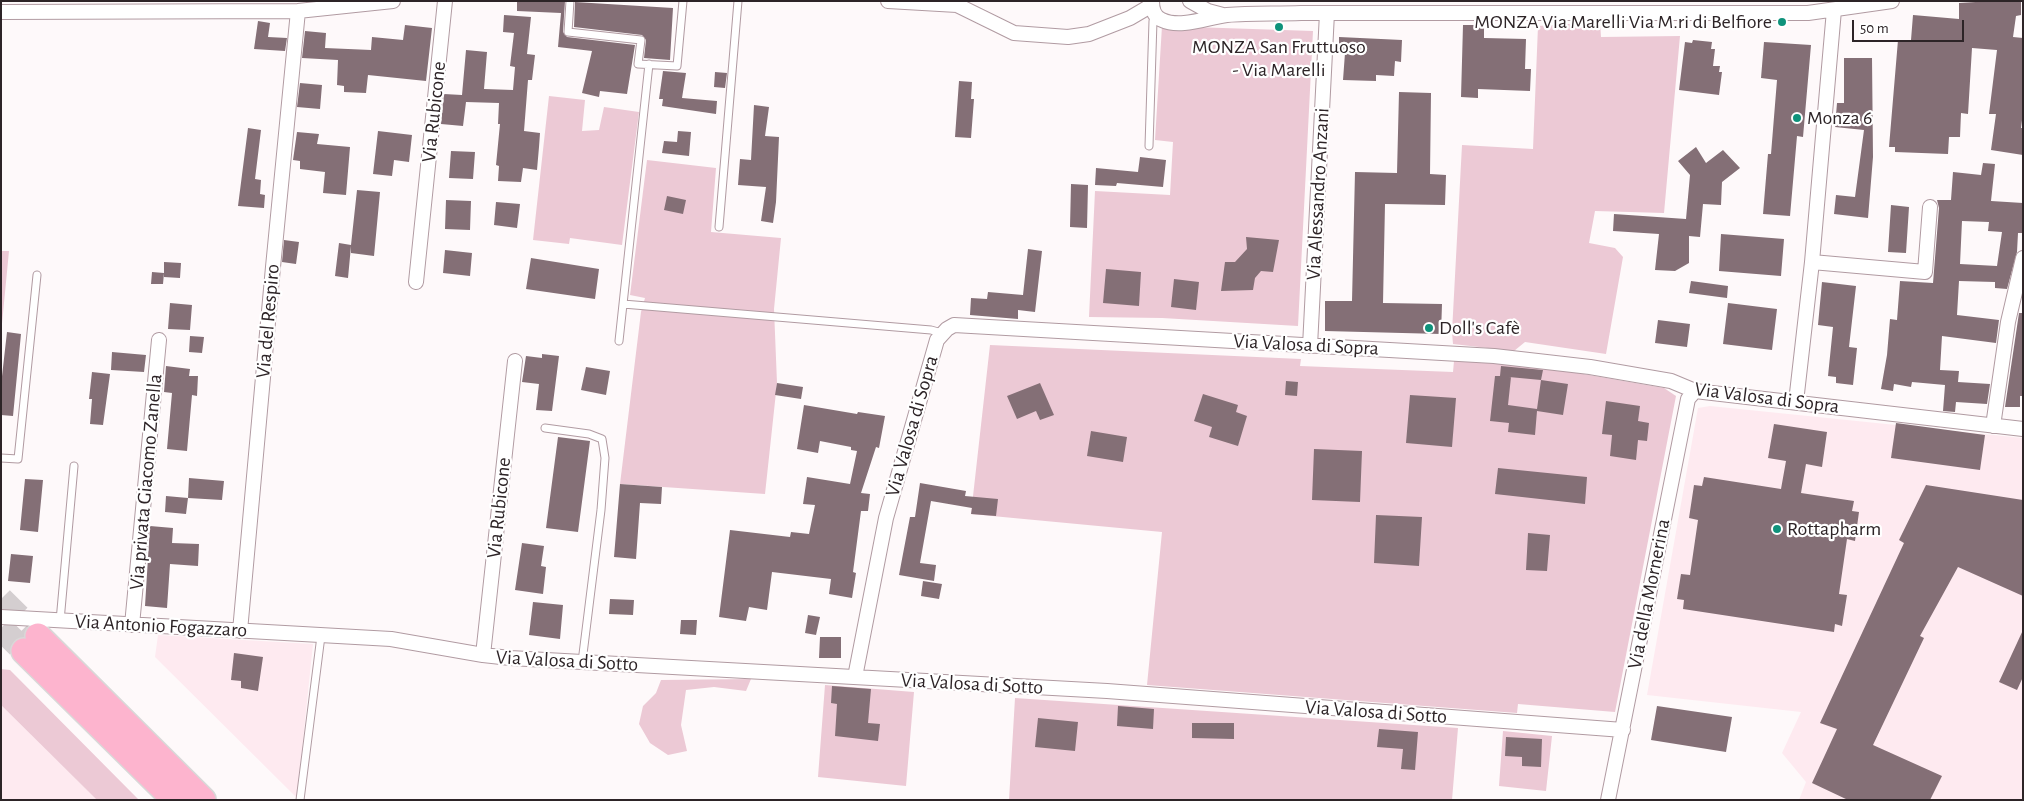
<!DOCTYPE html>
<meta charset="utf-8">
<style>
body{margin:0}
#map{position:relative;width:2024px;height:801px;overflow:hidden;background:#fef9fa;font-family:"Alegreya Sans",sans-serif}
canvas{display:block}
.frame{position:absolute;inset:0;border:2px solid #2d2427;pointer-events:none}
.scale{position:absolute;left:1852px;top:20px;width:112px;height:22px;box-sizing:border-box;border:2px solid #2d2427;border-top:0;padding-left:6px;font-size:15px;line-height:18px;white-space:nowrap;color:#2d2427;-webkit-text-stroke:4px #fff;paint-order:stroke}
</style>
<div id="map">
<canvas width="2024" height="801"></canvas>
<div class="frame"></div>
<div class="scale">50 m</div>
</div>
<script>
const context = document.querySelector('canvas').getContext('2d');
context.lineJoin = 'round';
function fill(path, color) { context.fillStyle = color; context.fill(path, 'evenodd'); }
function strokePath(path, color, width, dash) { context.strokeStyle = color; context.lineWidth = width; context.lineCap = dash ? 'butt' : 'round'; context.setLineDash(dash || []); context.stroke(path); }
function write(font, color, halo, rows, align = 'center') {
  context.font = font + ' "Alegreya Sans",sans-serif'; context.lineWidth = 4.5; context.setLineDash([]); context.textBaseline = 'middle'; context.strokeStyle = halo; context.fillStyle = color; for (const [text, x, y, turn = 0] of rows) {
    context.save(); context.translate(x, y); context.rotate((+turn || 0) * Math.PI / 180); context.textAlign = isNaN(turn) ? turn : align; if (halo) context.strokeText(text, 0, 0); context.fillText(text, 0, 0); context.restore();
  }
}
const built = new Path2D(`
 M 1710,406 L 2023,438 L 2023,800 L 1799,800 L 1806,782 L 1782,753 L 1801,712 L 1647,695 L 1698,408 Z
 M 158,635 L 313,644 L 297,798 L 155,657 Z
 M 1,705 L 97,800 L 1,800 Z`);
const green = new Path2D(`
 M 1600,22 L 1601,37 L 1680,36 L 1664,213 L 1595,211 L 1589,243 L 1615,248 L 1623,257 L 1606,354 L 1525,342 L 1514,351 L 1453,344 L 1452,332 L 1462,145 L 1533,149 L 1538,26 Z
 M 1162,26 L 1313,31 L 1298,326 L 1162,318 L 1089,317 L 1095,191 L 1170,195 L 1173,142 L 1155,140 Z
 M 549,96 L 585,100 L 582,131 L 599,130 L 604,107 L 639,112 L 622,245 L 570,238 L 569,244 L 533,240 Z
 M 647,160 L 716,168 L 711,232 L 781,238 L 774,309 L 777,383 L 765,494 L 620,484 L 641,312 L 645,298 L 630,295 Z
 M 1,251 L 9,251 L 1,334 Z
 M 990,345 L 1301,359 L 1300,366 L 1453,372 L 1454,361 L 1502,362 L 1543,367 L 1664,388 L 1676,396 L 1615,712 L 1518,704 L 1517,713 L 1147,685 L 1162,532 L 971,514 Z
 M 1,669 L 10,670 L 139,800 L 97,800 L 1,705 Z
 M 751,679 L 746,691 L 714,687 L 686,690 L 681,725 L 687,751 L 668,755 L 650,743 L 639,724 L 643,706 L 656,693 L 661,680 Z
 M 825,685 L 914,692 L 906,786 L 818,777 Z
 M 1015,698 L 1458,728 L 1452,800 L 1009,800 Z
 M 1503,731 L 1552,736 L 1546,791 L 1499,786 Z`);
const building = new Path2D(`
 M 517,1 L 565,1 L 563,32 L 567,37 L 635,45 L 627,94 L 600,91 L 599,97 L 582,93 L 592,51 L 558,47 L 561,13 L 517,11 Z
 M 1992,1 L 2021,1 L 2021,15 L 2016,16 L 2013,37 L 2023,38 L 2023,113 L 2021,128 L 2023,128 L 2023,155 L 1991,150 L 1996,114 L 1989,114 L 1997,50 L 1972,48 L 1968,114 L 1961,113 L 1960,137 L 1949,137 L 1948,154 L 1895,152 L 1895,147 L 1889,147 L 1898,40 L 1911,40 L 1913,15 L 1959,19 L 1959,3 Z
 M 575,2 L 673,8 L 670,60 L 644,58 L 646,40 L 642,35 L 574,27 Z
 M 504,15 L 531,17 L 527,54 L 535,55 L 532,80 L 528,80 L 524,131 L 540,133 L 539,147 L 537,170 L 523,168 L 521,182 L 498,181 L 499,166 L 496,165 L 500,124 L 498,124 L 499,103 L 466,102 L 463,126 L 441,124 L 444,94 L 462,95 L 466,50 L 487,52 L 484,89 L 513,90 L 515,67 L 510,66 L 514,33 L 503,32 Z
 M 258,21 L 270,23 L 268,37 L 287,38 L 285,51 L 254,49 Z
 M 405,25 L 432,28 L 426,81 L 368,75 L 366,93 L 344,92 L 344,86 L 337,85 L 338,60 L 302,58 L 305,31 L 326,33 L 325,48 L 371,50 L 372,37 L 403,40 Z
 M 1463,25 L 1484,25 L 1484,38 L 1526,39 L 1525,69 L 1531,69 L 1530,91 L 1478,89 L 1478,98 L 1461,97 Z
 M 1339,37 L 1402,40 L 1401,62 L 1395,61 L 1394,76 L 1376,75 L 1376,81 L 1343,80 L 1345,53 L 1339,52 Z
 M 1693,40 L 1712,42 L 1711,49 L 1715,49 L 1713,66 L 1720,66 L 1719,72 L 1722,72 L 1719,95 L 1679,90 L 1685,42 L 1692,43 Z
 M 1764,42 L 1811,45 L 1803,137 L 1797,136 L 1790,216 L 1763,214 L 1768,154 L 1771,154 L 1777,80 L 1761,78 Z
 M 1844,58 L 1872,58 L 1873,157 L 1868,218 L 1834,214 L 1836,195 L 1855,197 L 1864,130 L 1835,127 L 1837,103 L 1844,103 Z
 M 663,71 L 686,73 L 682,98 L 717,101 L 716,114 L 662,106 L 663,99 L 659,99 Z
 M 715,72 L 727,73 L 725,88 L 714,87 Z
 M 959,81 L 972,82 L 971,99 L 974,99 L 971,138 L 955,137 Z
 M 300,83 L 322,85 L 320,109 L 297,107 Z
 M 1399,92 L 1431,93 L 1430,174 L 1446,175 L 1445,205 L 1385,204 L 1383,303 L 1442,304 L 1441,334 L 1325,331 L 1325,301 L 1352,301 L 1355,172 L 1397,173 Z
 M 754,105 L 769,107 L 765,136 L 779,137 L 776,202 L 773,223 L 761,221 L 766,187 L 738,185 L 740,159 L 751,160 Z
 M 248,128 L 261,130 L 255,179 L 261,180 L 260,194 L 265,195 L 264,208 L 238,206 Z
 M 378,131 L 412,135 L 409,162 L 394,160 L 392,176 L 373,174 Z
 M 678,131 L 691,132 L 689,156 L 662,153 L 664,141 L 677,142 Z
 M 297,132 L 319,134 L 317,144 L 350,147 L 346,195 L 323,193 L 325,172 L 300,169 L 300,161 L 293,160 Z
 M 1696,147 L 1706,163 L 1723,150 L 1740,168 L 1722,182 L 1721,205 L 1703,204 L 1700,237 L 1689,236 L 1689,263 L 1675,271 L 1655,270 L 1659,234 L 1613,231 L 1614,214 L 1686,219 L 1690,175 L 1678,161 Z
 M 451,151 L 475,152 L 473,179 L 449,178 Z
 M 1140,157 L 1166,160 L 1163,187 L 1117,183 L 1116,186 L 1095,185 L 1096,168 L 1138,172 Z
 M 1983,163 L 1995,164 L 1991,201 L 2023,203 L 2023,233 L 2018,233 L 2017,252 L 2007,289 L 1995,288 L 1995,282 L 1959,281 L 1957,315 L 1999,320 L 1996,343 L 1942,336 L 1940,370 L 1959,371 L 1958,382 L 1990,384 L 1987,404 L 1956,402 L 1955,412 L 1943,411 L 1945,385 L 1912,382 L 1911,387 L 1894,384 L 1893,391 L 1881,389 L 1887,355 L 1890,319 L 1897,320 L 1900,281 L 1933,283 L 1939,208 L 1937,200 L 1951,200 L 1953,172 L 1981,175 ZM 1962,221 L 1989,222 L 1988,231 L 2002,232 L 1997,266 L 1960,264 Z
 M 1071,184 L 1088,185 L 1087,228 L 1070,227 Z
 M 357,190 L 380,192 L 374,256 L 351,253 L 351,246 L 348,278 L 335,276 L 339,243 L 351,245 Z
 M 667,196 L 686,200 L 683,214 L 664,210 Z
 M 446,200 L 471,201 L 470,230 L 445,229 Z
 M 496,202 L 520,204 L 517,228 L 494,225 Z
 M 1891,205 L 1909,207 L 1906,253 L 1888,252 Z
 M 1721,234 L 1784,239 L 1781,276 L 1719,271 Z
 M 1246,237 L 1279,240 L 1273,272 L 1261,271 L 1255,278 L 1253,290 L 1221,291 L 1225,262 L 1235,262 L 1247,249 Z
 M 284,240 L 299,242 L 296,264 L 282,262 Z
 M 1028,249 L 1042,251 L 1035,312 L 1018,310 L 1018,319 L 970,315 L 971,298 L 987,299 L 988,292 L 1023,295 Z
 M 445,250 L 472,253 L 470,276 L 443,273 Z
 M 531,258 L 599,269 L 595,299 L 526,289 Z
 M 164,262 L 181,263 L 180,278 L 164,277 Z
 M 1106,269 L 1141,272 L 1139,306 L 1103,303 Z
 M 152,272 L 164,273 L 163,284 L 151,284 Z
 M 1174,279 L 1199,282 L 1196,310 L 1171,307 Z
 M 1691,281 L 1728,286 L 1727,298 L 1689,293 Z
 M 1822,282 L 1856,286 L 1849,347 L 1857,348 L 1853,385 L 1836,383 L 1836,377 L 1828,376 L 1833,327 L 1818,325 Z
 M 170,303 L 192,305 L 190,330 L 168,329 Z
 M 1728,303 L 1777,309 L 1772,350 L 1723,344 Z
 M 2019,313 L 2023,313 L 2023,396 L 2020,396 L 2020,407 L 2005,407 Z
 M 1658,320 L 1690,324 L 1687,347 L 1655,343 Z
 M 7,332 L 21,334 L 13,416 L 1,415 L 1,385 Z
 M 190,336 L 204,337 L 202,353 L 189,352 Z
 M 112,352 L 146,355 L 144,372 L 111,370 Z
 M 542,354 L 559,356 L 552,411 L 536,410 L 539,384 L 522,382 L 526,356 L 542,358 Z
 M 166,366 L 190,369 L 189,376 L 198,376 L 197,396 L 192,395 L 187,451 L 167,449 L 172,393 L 164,392 Z
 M 1501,366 L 1543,370 L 1541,380 L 1568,384 L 1563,415 L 1537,411 L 1535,435 L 1508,432 L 1509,423 L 1490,421 L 1495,376 L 1500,376 ZM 1509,377 L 1541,380 L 1537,409 L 1508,405 L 1511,377 Z
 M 586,367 L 610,371 L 606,395 L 581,390 Z
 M 92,372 L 110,374 L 103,425 L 90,424 L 92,399 L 89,399 Z
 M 1286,381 L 1298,382 L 1297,396 L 1285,395 Z
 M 777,383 L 803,387 L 801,399 L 775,395 Z
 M 1040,383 L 1054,415 L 1040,420 L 1036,411 L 1017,419 L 1007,396 Z
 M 1203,394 L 1238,405 L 1236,412 L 1247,416 L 1238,446 L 1209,437 L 1212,427 L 1194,421 Z
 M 1410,395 L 1456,398 L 1452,447 L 1406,443 Z
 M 1606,401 L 1640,406 L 1638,421 L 1649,423 L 1647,441 L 1638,440 L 1636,460 L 1610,456 L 1612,435 L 1602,434 Z
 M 804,405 L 857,414 L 858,412 L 885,416 L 879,448 L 876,447 L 861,493 L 870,494 L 868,511 L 861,511 L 853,572 L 856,573 L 852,598 L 829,594 L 831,579 L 772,572 L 767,610 L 749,607 L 746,621 L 719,617 L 730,530 L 790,537 L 791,532 L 809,534 L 815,505 L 803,504 L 807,477 L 850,484 L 857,451 L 851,450 L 851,447 L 820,441 L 818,453 L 797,449 Z
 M 1896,423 L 1985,435 L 1980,470 L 1891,458 Z
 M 1774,424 L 1827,432 L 1822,467 L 1806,464 L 1801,493 L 1854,501 L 1852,511 L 1859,512 L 1855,541 L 1847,539 L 1839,594 L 1847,595 L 1842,626 L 1835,624 L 1834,632 L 1683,609 L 1684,600 L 1677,599 L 1681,574 L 1690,575 L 1698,520 L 1689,518 L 1694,485 L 1702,486 L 1704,477 L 1781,489 L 1786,461 L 1768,458 Z
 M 1091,431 L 1127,437 L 1123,462 L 1087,456 Z
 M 558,437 L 590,441 L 578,532 L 546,528 Z
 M 1314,449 L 1362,451 L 1360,502 L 1312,500 Z
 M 1498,468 L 1587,477 L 1585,504 L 1495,494 Z
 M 189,478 L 224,481 L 222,500 L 188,498 Z
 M 25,479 L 43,480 L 38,532 L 20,530 Z
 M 920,483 L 966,491 L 965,496 L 998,499 L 996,516 L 971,514 L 972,508 L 931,501 L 920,563 L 936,565 L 934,581 L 899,575 L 910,517 L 915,517 Z
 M 620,484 L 662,487 L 661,504 L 640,503 L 636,559 L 614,557 Z
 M 1926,485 L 2023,500 L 2023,596 L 1958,567 L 1920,636 L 1924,638 L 1873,745 L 1942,776 L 1930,800 L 1848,800 L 1812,783 L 1837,729 L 1820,723 L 1904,543 L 1899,540 Z
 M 166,496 L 188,498 L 186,514 L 165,512 Z
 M 1376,515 L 1422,517 L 1419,566 L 1374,563 Z
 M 150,526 L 173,528 L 172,543 L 199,544 L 198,566 L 170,564 L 167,608 L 145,606 Z
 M 1528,533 L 1550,535 L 1547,571 L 1526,570 Z
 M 522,543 L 544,546 L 541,566 L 546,567 L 543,594 L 515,590 Z
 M 11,554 L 33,556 L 30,583 L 8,581 Z
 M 923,581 L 942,584 L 939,599 L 921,596 Z
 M 610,599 L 634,600 L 633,615 L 609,614 Z
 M 533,602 L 563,605 L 560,639 L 529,635 Z
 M 808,615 L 820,617 L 816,635 L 805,633 Z
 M 681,620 L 697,620 L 696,635 L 680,634 Z
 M 2023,630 L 2023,677 L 2017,690 L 1999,682 Z
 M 820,637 L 841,637 L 841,658 L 819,658 Z
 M 234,653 L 263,657 L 258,691 L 241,688 L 241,681 L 231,680 Z
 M 832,686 L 871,689 L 868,723 L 880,724 L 878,741 L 835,736 L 837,704 L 831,703 Z
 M 1118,706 L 1154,709 L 1153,729 L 1117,726 Z
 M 1657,706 L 1732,717 L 1726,752 L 1651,740 Z
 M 1038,718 L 1078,722 L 1075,751 L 1035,747 Z
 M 1192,723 L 1234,723 L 1234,739 L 1192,738 Z
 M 1379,729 L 1418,732 L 1415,770 L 1401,769 L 1403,749 L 1377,747 Z
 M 1506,737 L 1542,739 L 1541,767 L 1522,766 L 1522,757 L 1505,756 Z`);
const highwayTunnel = new Path2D(`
 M 1,599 L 38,636
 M 1,628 L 24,651`);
const lane = new Path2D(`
 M 570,1 L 568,32 L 641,40 L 638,64 L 677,66 L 683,1
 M 1149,146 L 1153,21
 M 719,227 L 738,1
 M 623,304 L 931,330 L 942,333
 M 619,341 L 649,64
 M 545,428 L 589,434 L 602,439 L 605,458 L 601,510 L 582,662
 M 1,458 L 18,459 L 37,275
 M 60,621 L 74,466
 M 300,800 L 321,636`);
const street = new Path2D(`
 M 888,1 L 957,5 L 1014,33 L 1068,37 L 1089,34 L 1130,18 L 1147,8 L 1152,3
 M 1152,1 C 1152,9 1154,17 1162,20 C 1181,29 1208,17 1227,15 C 1251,13 1276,14 1301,13 L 1808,13 L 1892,1
 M 1190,1 L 1208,11 L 1223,15
 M 1,12 L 298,11 L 393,1
 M 1812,262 L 1925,272 L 1930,207
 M 416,282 L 445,1
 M 1310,346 L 1327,13
 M 1796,402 L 1812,262 L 1834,10
 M 1993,426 L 2008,322 L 2023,258
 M 1,617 L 391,639 L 483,655 L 510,658 L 1107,691 L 1623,730
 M 132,625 L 159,340
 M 240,631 L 273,267 L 298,11
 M 483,655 L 515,361
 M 855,677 L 886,518 L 937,340 L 947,329 L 954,325 L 1494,356 L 1590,367 L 1671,381 L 1695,391 L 2023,429
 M 1608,800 L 1688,399 L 1695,391`);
const highway = new Path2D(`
 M 38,636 L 203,800
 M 24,651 L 175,800`);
const markers = [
 [1782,22,5,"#0f927b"],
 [1279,27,5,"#0f927b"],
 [1797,118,5,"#0f927b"],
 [1429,328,5,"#0f927b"],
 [1777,529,5,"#0f927b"]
];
const poiNames = [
 ["MONZA Via Marelli Via M.ri di Belfiore",1772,22,"right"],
 ["MONZA San Fruttuoso",1279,47,"center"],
 ["- Via Marelli",1279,70,"center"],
 ["Monza 6",1807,118],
 ["Doll's Cafè",1439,328],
 ["Rottapharm",1787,529]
];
const streetNames = [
 ["Via Rubicone",434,112,-84],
 ["Via Alessandro Anzani",1318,194,-87],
 ["Via del Respiro",268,321,-85],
 ["Via Valosa di Sopra",1306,345,3],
 ["Via Valosa di Sopra",1767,398,7],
 ["Via Valosa di Sopra",912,426,-74],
 ["Via privata Giacomo Zanella",146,482,-85],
 ["Via Rubicone",499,508,-84],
 ["Via della Mornerina",1649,594,-79],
 ["Via Antonio Fogazzaro",161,626,3],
 ["Via Valosa di Sotto",567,661,3],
 ["Via Valosa di Sotto",972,684,3],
 ["Via Valosa di Sotto",1376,712,4]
];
fill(built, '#feeaf0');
fill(green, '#ecc9d5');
fill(building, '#846f76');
strokePath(highwayTunnel, '#d4ced0', 25, [25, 12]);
strokePath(lane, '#b19ba2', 9);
strokePath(street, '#b19ba2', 16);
strokePath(highway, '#d9d8d8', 28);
strokePath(lane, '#fff', 7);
strokePath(street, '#fff', 14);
strokePath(highway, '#fdb4ce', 25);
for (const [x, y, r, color] of markers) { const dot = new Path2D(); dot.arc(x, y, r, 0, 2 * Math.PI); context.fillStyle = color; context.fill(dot); strokePath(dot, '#fff', 2); }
write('20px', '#2d2427', '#fff', poiNames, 'left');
write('20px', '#2d2427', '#fff', streetNames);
</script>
